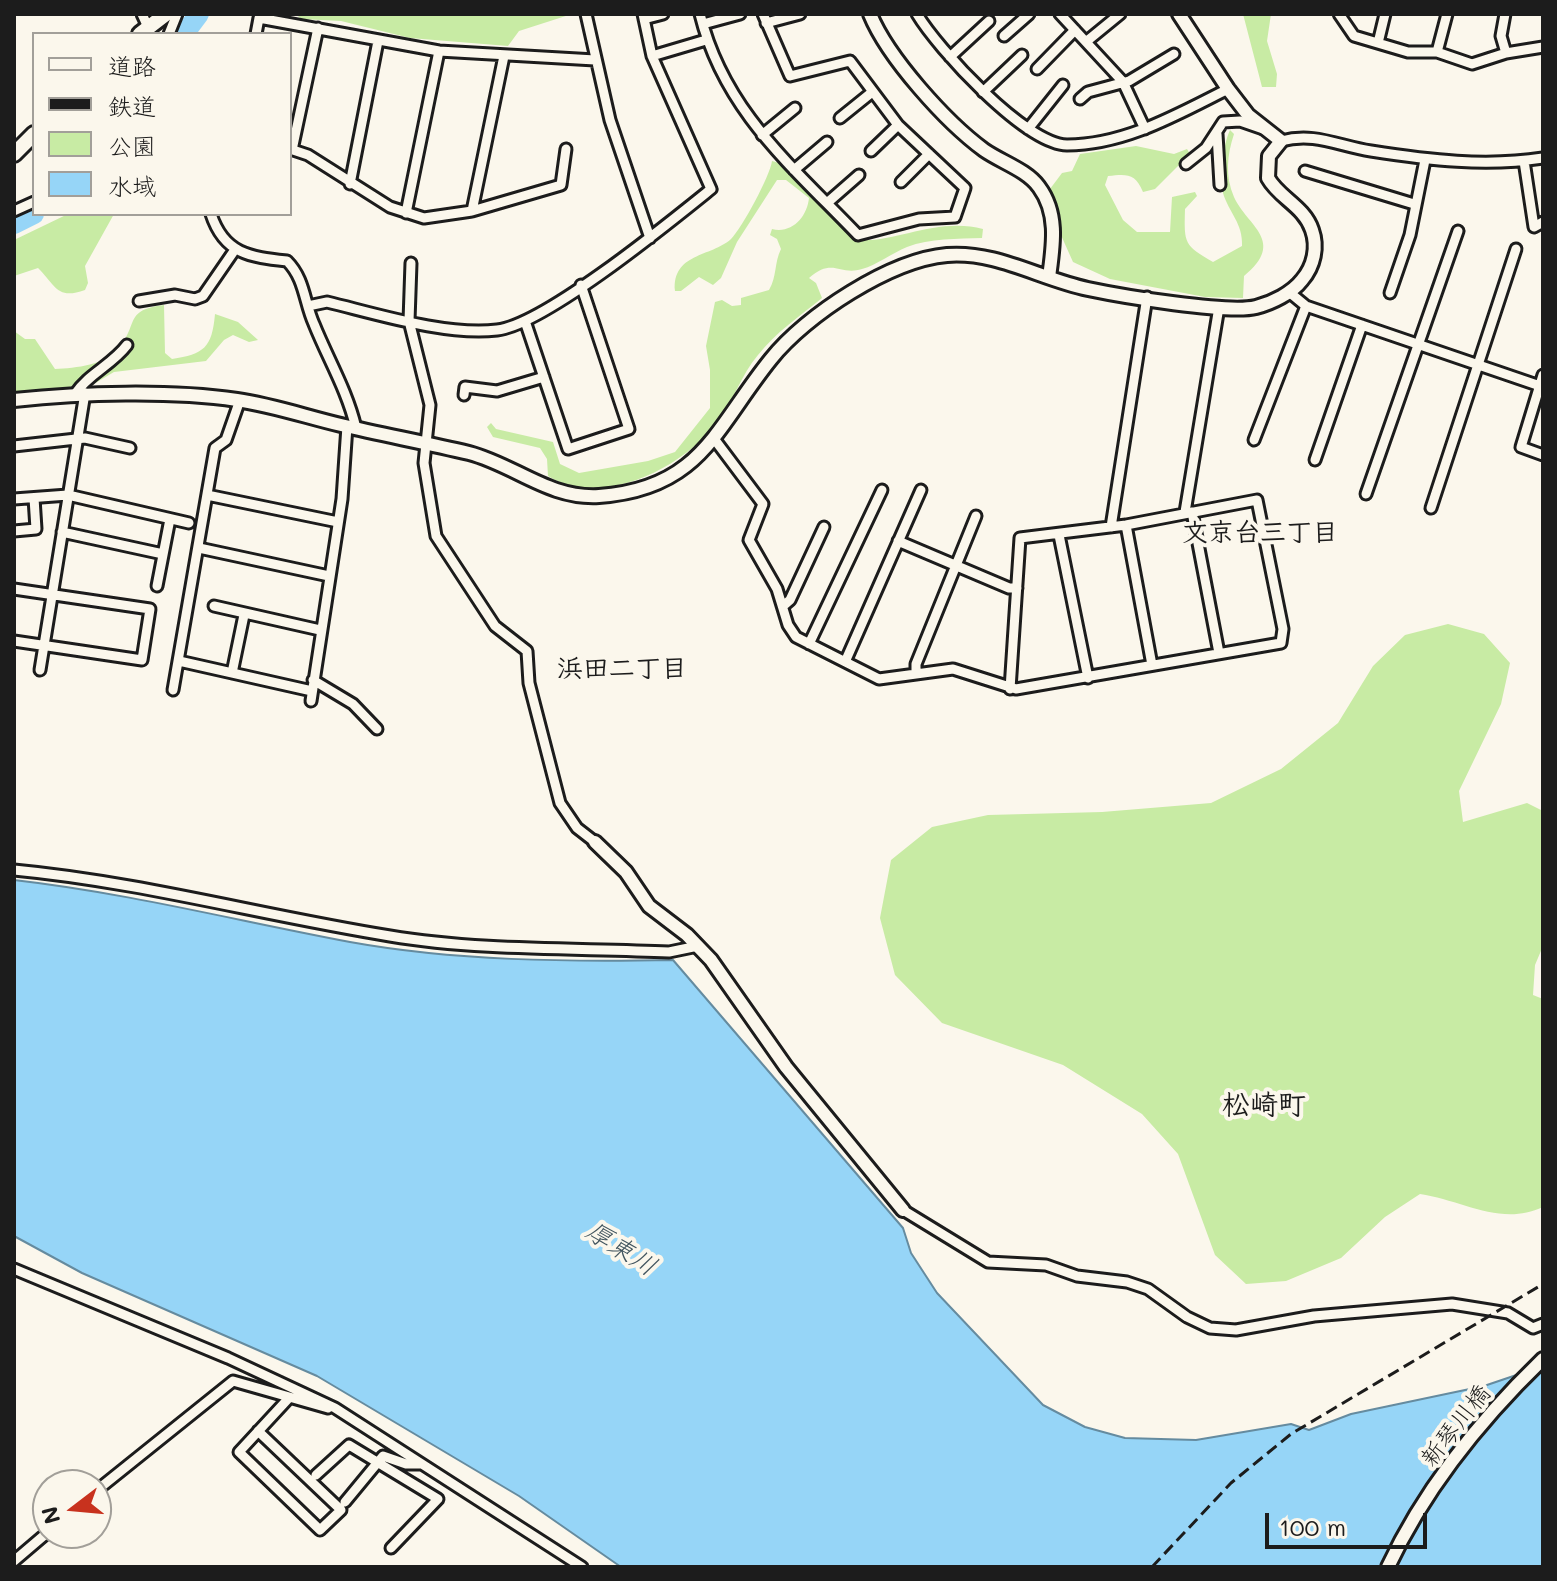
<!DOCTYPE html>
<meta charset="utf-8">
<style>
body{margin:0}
#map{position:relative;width:1557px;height:1581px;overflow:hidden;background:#fbf7ec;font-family:Mali,"Klee One",sans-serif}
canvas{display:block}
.frame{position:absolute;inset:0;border:16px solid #1c1c1c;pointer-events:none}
.legend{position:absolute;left:32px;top:32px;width:260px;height:184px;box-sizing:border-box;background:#fbf7ec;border:2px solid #a29f99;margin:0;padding:10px 14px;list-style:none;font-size:24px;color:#1c1c1c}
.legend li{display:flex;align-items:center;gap:16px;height:40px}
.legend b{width:40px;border:2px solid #a29f99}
.north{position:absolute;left:32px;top:1469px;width:80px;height:80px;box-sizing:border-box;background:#fbf7ec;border:2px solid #a29f99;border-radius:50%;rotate:254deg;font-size:22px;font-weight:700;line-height:32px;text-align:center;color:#1c1c1c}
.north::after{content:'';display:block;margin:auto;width:28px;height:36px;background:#c8321e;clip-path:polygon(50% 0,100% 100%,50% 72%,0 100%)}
.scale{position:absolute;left:1265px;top:1513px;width:162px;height:36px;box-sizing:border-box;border:4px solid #1c1c1c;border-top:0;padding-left:10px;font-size:24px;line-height:28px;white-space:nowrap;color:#1c1c1c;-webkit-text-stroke:6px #fbf7ec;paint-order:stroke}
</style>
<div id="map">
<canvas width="1557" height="1581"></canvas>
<div class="frame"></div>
<ul class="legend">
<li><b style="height:10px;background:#fbf7ec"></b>道路</li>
<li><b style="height:10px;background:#1c1c1c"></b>鉄道</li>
<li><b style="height:22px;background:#c8eba4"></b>公園</li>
<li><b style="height:22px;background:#96d5f7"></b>水域</li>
</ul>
<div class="north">N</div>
<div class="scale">100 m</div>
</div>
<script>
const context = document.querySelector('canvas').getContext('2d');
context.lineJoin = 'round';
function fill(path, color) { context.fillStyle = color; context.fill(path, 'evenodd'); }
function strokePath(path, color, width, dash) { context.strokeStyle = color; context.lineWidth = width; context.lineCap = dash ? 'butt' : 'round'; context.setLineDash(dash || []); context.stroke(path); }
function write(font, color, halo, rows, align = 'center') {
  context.font = font + ' Mali,"Klee One",sans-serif'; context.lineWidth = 8; context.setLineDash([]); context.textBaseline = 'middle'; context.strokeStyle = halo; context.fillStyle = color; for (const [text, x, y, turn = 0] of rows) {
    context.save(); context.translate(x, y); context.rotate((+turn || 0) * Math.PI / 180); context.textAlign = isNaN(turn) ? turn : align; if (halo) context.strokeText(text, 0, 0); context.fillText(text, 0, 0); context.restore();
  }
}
const green = new Path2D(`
 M 296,14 L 572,14 L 519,31 L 508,46 L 410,38 L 341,21 L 301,19 Z
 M 1243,14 L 1271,14 L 1267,41 L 1277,74 L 1276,87 L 1262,87 Z
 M 1230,130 L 1234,134 C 1227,155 1225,176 1234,197 C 1247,226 1287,241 1244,276 L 1243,298 L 1205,297 L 1110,279 L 1073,262 L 1060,233 L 1050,189 L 1062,173 L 1072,171 L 1080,154 L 1136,146 L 1174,154 L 1187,149 L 1190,154 L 1155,189 L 1143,192 C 1135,173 1127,174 1108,176 L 1105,185 L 1123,220 L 1137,232 L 1170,232 L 1172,197 L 1195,192 L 1197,196 L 1185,209 C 1184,244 1184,245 1213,262 L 1242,246 C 1243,223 1229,213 1223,193 C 1219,177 1223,145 1230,130 Z
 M 772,161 L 783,164 L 851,237 C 881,250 934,215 983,229 L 982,238 C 958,239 930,238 907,247 C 892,253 877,265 862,269 C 839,276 833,257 809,278 L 816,283 L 822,298 C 800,316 776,332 758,355 C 741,375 733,402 717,423 C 682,468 602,509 548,476 L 547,459 L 540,448 L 493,437 L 487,427 L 491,423 L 496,429 L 553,442 L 560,464 L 579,473 L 648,461 L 675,452 L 710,408 L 710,370 L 706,346 L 715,302 L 722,300 L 732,306 L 741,305 L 741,298 L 769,290 C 777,277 774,263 781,249 L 777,239 L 770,235 L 772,229 C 792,234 807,217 809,198 L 786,180 L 777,180 L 737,242 L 721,278 L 713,285 L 699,277 L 681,291 L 675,291 C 672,253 711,257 731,239 C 742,228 770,176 772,161 Z
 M 68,214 L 114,214 L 85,266 L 88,283 L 85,290 C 57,300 56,286 38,268 L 14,276 L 14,240 Z
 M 164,305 L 165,353 L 172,359 C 204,354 212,348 215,314 L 238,322 L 258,340 L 249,342 L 233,335 L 224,340 L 206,361 L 114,372 L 92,385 L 80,381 L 64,391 L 14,395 L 14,331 L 25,339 L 35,339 L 55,369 C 76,368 106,365 119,348 C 139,323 124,310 164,305 Z
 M 1448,624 L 1484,634 L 1510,663 L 1501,704 L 1459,791 L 1463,822 L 1527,803 L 1543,811 L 1543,946 L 1535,965 L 1533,995 L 1543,999 L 1543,1207 C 1501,1227 1462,1200 1420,1194 L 1385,1217 L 1341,1258 L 1286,1281 L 1246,1284 L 1215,1255 L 1178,1154 L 1142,1114 L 1063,1065 L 942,1023 L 895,975 L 880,918 L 891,860 L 932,827 L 988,815 L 1102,812 L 1211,803 L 1281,769 L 1338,723 L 1373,666 L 1405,635 Z`);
const water = new Path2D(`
 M 14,880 C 128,893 238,921 350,942 C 455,961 567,962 673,960 L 903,1228 L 911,1253 L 937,1293 L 1043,1405 L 1085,1427 L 1125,1438 L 1196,1440 L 1291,1424 L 1309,1430 L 1351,1414 L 1484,1386 L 1543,1366 L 1543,1567 L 621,1567 L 519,1496 L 317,1376 L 82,1273 L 14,1236 Z`);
const river = new Path2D(`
 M 184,34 L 199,14
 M 14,224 L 34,214`);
const minor = new Path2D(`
 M 142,14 L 148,27
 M 586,14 L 610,120 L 650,238
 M 700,14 C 724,111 792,166 858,235 L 919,219 L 955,217 L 965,188 L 898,125 L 850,61 L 790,76 L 763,14
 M 917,14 C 938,49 1025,144 1067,145 C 1125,145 1178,114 1228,89
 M 1060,14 L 1123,82 L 1145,129
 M 1339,14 L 1354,36 L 1408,52 L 1437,52 L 1447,14
 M 1505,14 L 1501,36 L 1506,53 L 1543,47
 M 644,19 L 663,14
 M 766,23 L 800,14
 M 703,24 L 740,14
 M 169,34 L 177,14
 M 256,34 L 259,18 L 439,51 L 595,60
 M 1004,36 L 1029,14
 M 1087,41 L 1120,14
 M 1378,43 L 1385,14
 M 1437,52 L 1472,64 L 1506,53
 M 652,56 L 706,40
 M 950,57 L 989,21
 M 1037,69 L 1075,30
 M 983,92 L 1022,55
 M 1080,99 L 1088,92 L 1129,81 L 1174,54
 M 840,118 L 871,93
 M 1028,129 L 1063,85
 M 1217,134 L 1220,185
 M 762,135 L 795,108
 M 1281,141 C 1315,132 1338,146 1371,151 C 1429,160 1485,167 1543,158
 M 290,149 L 308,155 L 390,207 L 424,218 L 472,211 L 561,185 L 566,149
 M 292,150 L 318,28
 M 871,151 L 898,125
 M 1524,161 L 1534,227 L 1543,222
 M 1186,164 L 1206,148 L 1223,122 L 1240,121 L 1266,130
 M 794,170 L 827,142
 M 1305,171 L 1414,204
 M 901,182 L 929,154
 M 350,184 L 378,41
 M 827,203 L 859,175
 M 14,211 L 34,202
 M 472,211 L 504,56
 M 406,213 L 439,51
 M 211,214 C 224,254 250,257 287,261 C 305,279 304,302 314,324 C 328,359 347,390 356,428
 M 411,263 L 409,321 L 430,405 L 424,463 L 436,536 L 495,626 L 527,651 L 529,683 L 560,803 L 577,828 L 595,842
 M 1289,292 L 1306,306 L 1543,387
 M 1390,293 L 1410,235 L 1425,160
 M 139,301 L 175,295 L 195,299 L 203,296 L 234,251
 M 308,306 L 327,302 C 377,314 446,336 497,330 C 544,325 670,222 711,189 L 652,56 L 643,14
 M 525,321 L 568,449 L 629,429 L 581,285
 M 1543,375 L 1521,447 L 1543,455
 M 75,394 C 88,374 112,365 127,345
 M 464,395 L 465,387 L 497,391 L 544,377
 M 715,440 L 763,504 L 749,540 L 777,589 L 788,625 L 796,637 L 879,679 L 953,669 L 1016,689 L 1281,643 L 1283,629 L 1257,500 L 1126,525 L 1020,538 L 1010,689
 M 1254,440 L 1306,306
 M 14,446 L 85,438 L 130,448
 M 1315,460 L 1362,325
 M 1366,494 L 1458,231
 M 207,495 L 338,522
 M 14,499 L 68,495 L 189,523
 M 1431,508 L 1516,249
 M 1185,512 L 1219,307
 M 1192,512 L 1219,653
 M 1126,525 L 1152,665
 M 1111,527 L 1147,297
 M 14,531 L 36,529 L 34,498
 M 62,532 L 163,554
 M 1059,535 L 1088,678
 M 898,541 L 1009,588 L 1017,588
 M 199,548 L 329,576
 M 157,586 L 170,519
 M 14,589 L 150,609 L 142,660 L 14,641
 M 214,606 L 320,630
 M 783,606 L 790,600 L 824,527
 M 809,644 L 882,490
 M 179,661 L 312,691
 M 845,662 L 921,490
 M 40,670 L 85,393
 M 232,673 L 244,615
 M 916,673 L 916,664 L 976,516
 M 313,680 L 353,704 L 377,729
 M 173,690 L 215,448 L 226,440 L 240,400
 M 311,701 L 342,499 L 347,426
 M 14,870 C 141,882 265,916 390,936 C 478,951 580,948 669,952 L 698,946
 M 903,1210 L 988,1262 L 1046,1265 L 1077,1276 L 1127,1282 L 1148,1289 L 1187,1317 L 1210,1328 L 1236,1330 L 1314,1316 L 1452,1304 L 1508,1313 L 1533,1328 L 1543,1324
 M 14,1269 L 228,1358 L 335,1408 L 582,1567
 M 258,1431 L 341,1510 L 320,1530 L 239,1452 L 288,1399
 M 316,1475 L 349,1445 L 438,1499 L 391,1548
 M 96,1491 L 233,1381 L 328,1408
 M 345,1502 L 383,1456 L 406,1464 L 422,1464
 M 14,1561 L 48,1532`);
const tertiary = new Path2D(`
 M 870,14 C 888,58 946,122 984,150 C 1001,162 1027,170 1039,187 C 1059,214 1053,247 1049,277
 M 14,400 C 82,393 169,390 237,400 C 272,405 307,417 341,425 C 384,435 427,443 469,453 C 515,465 549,499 599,496 C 701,489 716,427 771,359 C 806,315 890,260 947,255 C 997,251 1040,279 1088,289 C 1121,296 1228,314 1256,307 C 1272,303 1292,293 1302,280 C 1314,266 1318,247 1312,230 C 1304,206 1279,198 1268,178 L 1269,156 L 1281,141 L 1248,115 L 1228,89 L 1179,14
 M 595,842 L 626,872 L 649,906 L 687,935 L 711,960 L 786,1067 L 903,1210
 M 1388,1567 C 1424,1490 1482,1418 1543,1359`);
const secondary = new Path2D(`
 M 140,34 L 166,14
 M 14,154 L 34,134`);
const rail = new Path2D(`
 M 1152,1567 L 1231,1483 L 1291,1434 L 1543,1284`);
const streetNames = [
 ["新琴川橋",1456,1426,-52]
];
const neighbourhoodNames = [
 ["文京台三丁目",1260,533],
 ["浜田二丁目",622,669]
];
const waterNames = [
 ["厚東川",621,1249,32]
];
const quarterNames = [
 ["松崎町",1264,1105]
];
fill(green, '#c8eba4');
fill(water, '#96d5f7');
strokePath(water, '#658b9f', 2);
strokePath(river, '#96d5f7', 20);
strokePath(minor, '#1c1c1c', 15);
strokePath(tertiary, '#1c1c1c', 18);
strokePath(secondary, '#1c1c1c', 20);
strokePath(minor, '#fbf7ec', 9);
strokePath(tertiary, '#fbf7ec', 12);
strokePath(secondary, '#fbf7ec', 14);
strokePath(rail, '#1c1c1c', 3, [12, 6]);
write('24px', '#1c1c1c', '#fbf7ec', streetNames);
write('bold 26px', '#1c1c1c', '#fbf7ec', neighbourhoodNames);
write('italic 26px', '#41545e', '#fbf7ec', waterNames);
write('bold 28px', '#1c1c1c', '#fbf7ec', quarterNames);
</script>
